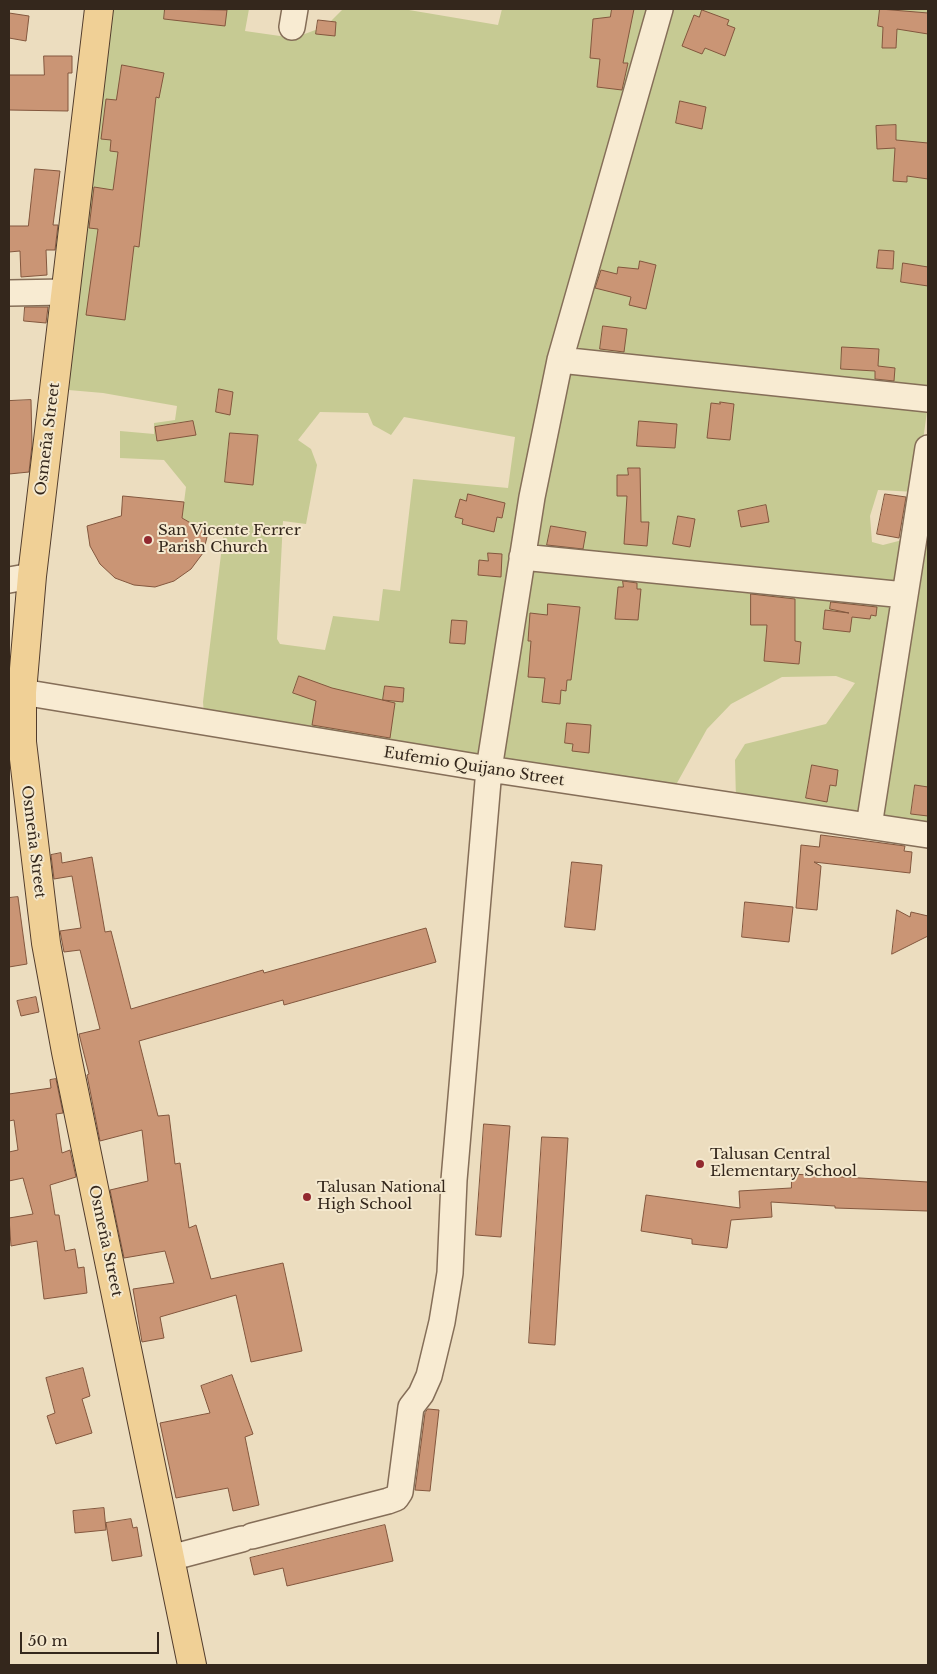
<!DOCTYPE html>
<meta charset="utf-8">
<style>
body{margin:0}
#map{position:relative;width:937px;height:1674px;overflow:hidden;background:#ecddbf;font-family:"Libre Baskerville",serif}
canvas{display:block}
.frame{position:absolute;inset:0;border:10px solid #34271c;pointer-events:none}
.scale{position:absolute;left:20px;top:1632px;width:139px;height:22px;box-sizing:border-box;border:2px solid #34271c;border-top:0;padding-left:6px;font-size:15px;line-height:18px;white-space:nowrap;color:#34271c;-webkit-text-stroke:4px #f4e8ce;paint-order:stroke}
</style>
<div id="map">
<canvas width="937" height="1674"></canvas>
<div class="frame"></div>
<div class="scale">50 m</div>
</div>
<script>
const context = document.querySelector('canvas').getContext('2d');
context.lineJoin = 'round';
function fill(path, color) { context.fillStyle = color; context.fill(path, 'evenodd'); }
function strokePath(path, color, width, dash) { context.strokeStyle = color; context.lineWidth = width; context.lineCap = dash ? 'butt' : 'round'; context.setLineDash(dash || []); context.stroke(path); }
function write(font, color, halo, rows, align = 'center') {
  context.font = font + ' "Libre Baskerville",serif'; context.lineWidth = 4; context.setLineDash([]); context.textBaseline = 'middle'; context.strokeStyle = halo; context.fillStyle = color; for (const [text, x, y, turn = 0] of rows) {
    context.save(); context.translate(x, y); context.rotate((+turn || 0) * Math.PI / 180); context.textAlign = isNaN(turn) ? turn : align; if (halo) context.strokeText(text, 0, 0); context.fillText(text, 0, 0); context.restore();
  }
}
const green = new Path2D(`
 M 107,9 L 249,9 L 245,31 L 294,38 L 326,26 L 343,9 L 403,9 L 498,25 L 502,9 L 651,9 L 619,106 L 563,303 L 530,456 L 481,757 L 204,714 L 203,702 L 224,530 L 208,533 L 182,518 L 186,487 L 164,460 L 120,458 L 120,431 L 154,434 L 154,423 L 175,420 L 177,406 L 103,393 L 57,389 ZM 320,412 L 368,413 L 373,425 L 391,435 L 404,417 L 515,437 L 508,488 L 413,479 L 400,591 L 383,589 L 379,621 L 333,616 L 325,650 L 280,644 L 277,639 L 283,521 L 306,524 L 317,465 L 311,449 L 298,440 Z
 M 668,9 L 928,9 L 928,393 L 570,355 Z
 M 566,370 L 928,404 L 916,492 L 878,490 L 870,516 L 872,542 L 883,545 L 910,538 L 900,584 L 529,548 Z
 M 928,516 L 928,826 L 883,820 L 880,807 Z
 M 531,569 L 893,600 L 859,818 L 736,800 L 735,760 L 745,744 L 826,724 L 855,683 L 836,676 L 782,677 L 731,704 L 707,729 L 672,792 L 498,767 Z`);
const building = new Path2D(`
 M 165,9 L 227,10 L 225,26 L 164,19 Z
 M 612,9 L 634,9 L 623,63 L 628,63 L 622,90 L 597,87 L 600,59 L 590,58 L 593,19 L 610,17 Z
 M 880,9 L 928,13 L 928,34 L 897,29 L 896,48 L 882,48 L 883,27 L 878,26 Z
 M 702,10 L 729,20 L 727,25 L 735,28 L 725,56 L 705,48 L 702,54 L 682,46 L 694,15 L 699,17 Z
 M 9,13 L 29,16 L 26,41 L 9,38 Z
 M 318,20 L 336,22 L 335,36 L 316,34 Z
 M 44,56 L 72,56 L 72,73 L 68,73 L 68,111 L 9,110 L 9,75 L 44,75 Z
 M 122,65 L 164,73 L 159,98 L 156,97 L 139,247 L 134,246 L 125,320 L 86,315 L 98,229 L 89,228 L 94,187 L 113,190 L 118,152 L 110,151 L 111,140 L 101,139 L 106,99 L 116,100 Z
 M 680,101 L 706,107 L 702,129 L 676,123 Z
 M 896,125 L 896,140 L 928,143 L 928,179 L 907,176 L 907,182 L 893,181 L 895,148 L 877,149 L 876,126 Z
 M 35,169 L 60,171 L 53,225 L 58,225 L 55,250 L 46,250 L 47,275 L 21,277 L 20,251 L 9,252 L 9,226 L 28,226 Z
 M 879,250 L 894,251 L 893,269 L 877,268 Z
 M 640,261 L 656,265 L 646,309 L 629,305 L 631,297 L 595,288 L 601,270 L 617,274 L 618,267 L 638,269 Z
 M 903,263 L 928,267 L 928,286 L 901,282 Z
 M 25,307 L 48,307 L 46,323 L 24,321 Z
 M 603,326 L 627,329 L 624,352 L 600,349 Z
 M 842,347 L 879,349 L 878,366 L 895,368 L 894,381 L 875,379 L 875,371 L 841,369 Z
 M 219,389 L 233,392 L 230,415 L 216,412 Z
 M 31,400 L 32,445 L 29,472 L 9,474 L 9,401 Z
 M 720,402 L 734,404 L 730,440 L 707,438 L 711,403 L 720,404 Z
 M 193,421 L 196,435 L 157,441 L 155,427 Z
 M 639,421 L 677,424 L 675,448 L 637,446 Z
 M 230,433 L 258,435 L 253,485 L 225,482 Z
 M 628,468 L 640,468 L 641,522 L 649,522 L 647,546 L 624,544 L 627,496 L 617,496 L 617,475 L 628,475 Z
 M 468,494 L 505,503 L 502,518 L 497,517 L 494,532 L 462,524 L 463,519 L 455,517 L 460,499 L 466,501 Z
 M 885,494 L 906,497 L 899,538 L 877,534 Z
 M 123,496 L 184,502 L 182,518 L 208,533 L 203,553 L 191,569 L 174,581 L 155,587 L 134,585 L 115,578 L 100,564 L 90,546 L 87,526 L 121,516 Z
 M 766,505 L 769,522 L 741,527 L 738,511 Z
 M 678,516 L 695,519 L 690,547 L 673,544 Z
 M 551,526 L 586,532 L 583,549 L 547,545 Z
 M 488,553 L 502,554 L 501,577 L 478,575 L 479,560 L 488,561 Z
 M 623,581 L 637,583 L 637,589 L 641,589 L 638,620 L 615,619 L 618,587 L 623,587 Z
 M 751,594 L 795,599 L 795,641 L 801,642 L 799,664 L 764,661 L 767,625 L 751,625 Z
 M 831,602 L 877,607 L 876,616 L 871,615 L 870,619 L 852,617 L 850,632 L 823,629 L 825,610 L 849,613 L 830,609 Z
 M 548,604 L 580,607 L 571,680 L 567,680 L 566,691 L 561,690 L 560,704 L 542,702 L 545,678 L 528,677 L 531,641 L 528,641 L 530,613 L 547,615 Z
 M 452,620 L 467,621 L 465,644 L 450,643 Z
 M 299,676 L 332,688 L 395,703 L 390,738 L 312,725 L 316,701 L 293,693 Z
 M 385,686 L 404,688 L 403,702 L 383,700 Z
 M 567,723 L 591,725 L 589,753 L 572,751 L 573,744 L 565,743 Z
 M 812,765 L 838,770 L 836,786 L 830,785 L 827,802 L 806,798 Z
 M 915,785 L 928,787 L 928,816 L 911,814 Z
 M 821,835 L 905,846 L 904,851 L 912,852 L 910,873 L 814,862 L 821,866 L 817,910 L 796,908 L 801,845 L 819,847 Z
 M 61,853 L 62,863 L 92,857 L 105,932 L 111,931 L 131,1009 L 263,970 L 264,973 L 426,928 L 436,962 L 284,1005 L 283,1000 L 139,1041 L 158,1116 L 169,1115 L 175,1164 L 180,1163 L 189,1228 L 196,1225 L 211,1279 L 283,1263 L 302,1351 L 251,1362 L 236,1295 L 160,1317 L 164,1338 L 142,1342 L 133,1289 L 174,1283 L 165,1251 L 124,1258 L 110,1190 L 148,1181 L 142,1130 L 100,1141 L 87,1075 L 89,1074 L 79,1034 L 100,1029 L 80,950 L 64,952 L 60,931 L 81,928 L 72,876 L 54,879 L 51,855 Z
 M 572,862 L 602,865 L 595,930 L 565,927 Z
 M 18,897 L 27,964 L 9,967 L 9,898 Z
 M 745,902 L 793,907 L 789,942 L 742,937 Z
 M 897,910 L 910,917 L 911,912 L 928,916 L 928,936 L 892,954 Z
 M 36,997 L 39,1012 L 21,1016 L 17,1001 Z
 M 56,1079 L 63,1113 L 56,1114 L 62,1153 L 70,1150 L 76,1177 L 50,1185 L 55,1215 L 59,1215 L 65,1251 L 75,1249 L 78,1268 L 84,1267 L 87,1293 L 44,1299 L 37,1241 L 11,1246 L 9,1218 L 33,1214 L 23,1178 L 9,1181 L 9,1152 L 18,1150 L 14,1120 L 9,1121 L 9,1094 L 51,1088 L 50,1080 Z
 M 484,1124 L 510,1126 L 501,1237 L 476,1235 Z
 M 542,1137 L 568,1138 L 555,1345 L 529,1343 Z
 M 792,1174 L 928,1182 L 928,1211 L 835,1208 L 835,1206 L 771,1202 L 772,1217 L 731,1220 L 727,1248 L 692,1244 L 692,1239 L 641,1231 L 646,1195 L 740,1208 L 739,1191 L 791,1188 Z
 M 83,1368 L 90,1396 L 82,1399 L 92,1433 L 56,1444 L 47,1416 L 55,1413 L 46,1378 Z
 M 232,1375 L 253,1434 L 245,1437 L 259,1505 L 233,1511 L 228,1488 L 176,1498 L 160,1423 L 210,1413 L 201,1386 Z
 M 428,1409 L 439,1410 L 430,1491 L 415,1490 L 425,1413 Z
 M 104,1508 L 106,1530 L 75,1533 L 73,1511 Z
 M 131,1519 L 133,1528 L 137,1527 L 142,1556 L 112,1561 L 106,1523 Z
 M 385,1525 L 393,1561 L 287,1586 L 283,1568 L 254,1575 L 250,1558 Z`);
const minor = new Path2D(`
 M 292,27 L 295,9
 M 9,293 L 65,292
 M 560,360 L 928,399
 M 522,557 L 905,595
 M 9,580 L 32,576
 M 22,692 L 489,769 L 928,835
 M 869,826 L 928,448
 M 252,1536 L 388,1501 L 396,1498 L 400,1492 L 411,1407 L 421,1394 L 429,1376 L 442,1322 L 450,1273 L 454,1180 L 489,769 L 532,497 L 560,360 L 660,9
 M 170,1558 L 242,1539`);
const major = new Path2D(`
 M 99,9 L 32,576 L 22,692 L 22,742 L 46,943 L 66,1052 L 192,1665`);
const markers = [
 [148,540,5,"#92292f"],
 [700,1164,5,"#92292f"],
 [307,1197,5,"#92292f"]
];
const streetNames = [
 ["Osmeña Street",48,439,-83],
 ["Eufemio Quijano Street",474,767,9],
 ["Osmeña Street",33,842,83],
 ["Osmeña Street",105,1241,78]
];
const poiNames = [
 ["San Vicente Ferrer",158,531],
 ["Parish Church",158,548],
 ["Talusan Central",710,1155],
 ["Elementary School",710,1172],
 ["Talusan National",317,1188],
 ["High School",317,1205]
];
fill(green, '#c6ca93');
fill(building, '#ca9575');
strokePath(building, '#83573e', 1);
strokePath(minor, '#856e58', 28);
strokePath(major, '#523c2c', 30);
strokePath(minor, '#f8ebd2', 25);
strokePath(major, '#f0d096', 28);
for (const [x, y, r, color] of markers) { const dot = new Path2D(); dot.arc(x, y, r, 0, 2 * Math.PI); context.fillStyle = color; context.fill(dot); strokePath(dot, '#f4e8ce', 2); }
write('15px', '#34271c', '#f4e8ce', streetNames);
write('15px', '#34271c', '#f4e8ce', poiNames, 'left');
</script>
